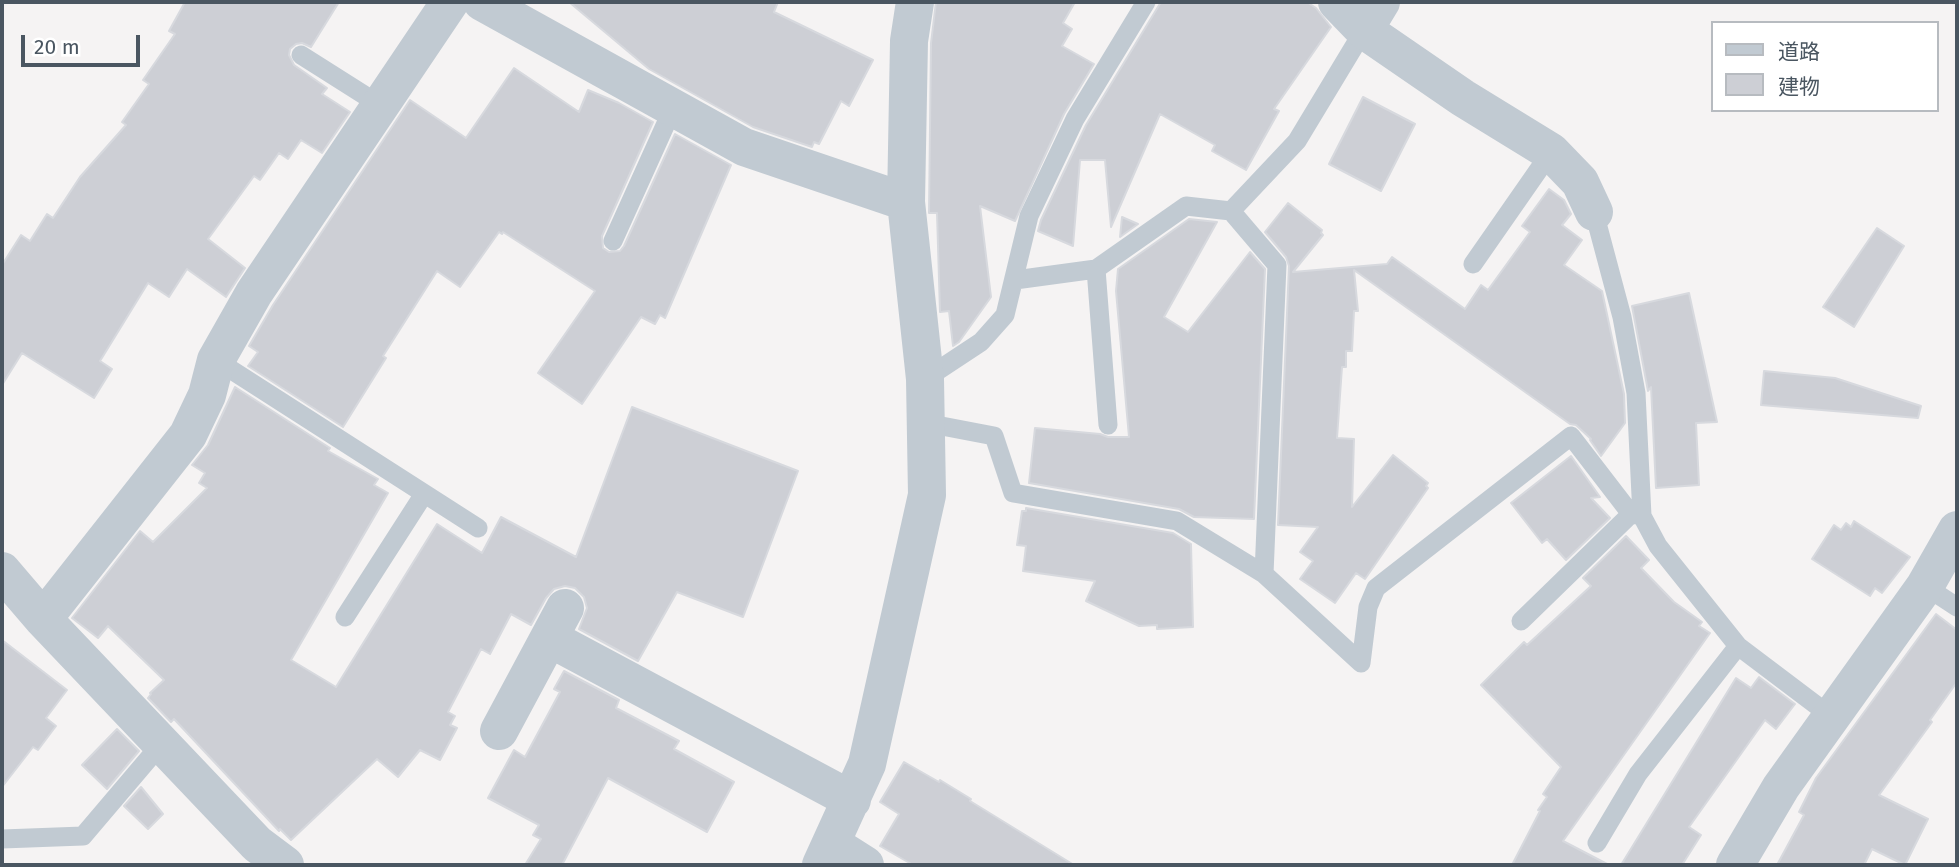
<!DOCTYPE html>
<meta charset="utf-8">
<style>
body{margin:0}
#map{position:relative;width:1959px;height:867px;overflow:hidden;background:#f5f3f3;font-family:"Fira Sans","Noto Sans JP",sans-serif}
canvas{display:block}
.frame{position:absolute;inset:0;border:4px solid #4a5661;pointer-events:none}
.legend{position:absolute;left:1711px;top:21px;width:228px;height:91px;box-sizing:border-box;background:#fff;border:2px solid #b7bbc0;margin:0;padding:9px 12px;list-style:none;font-size:21px;color:#4a5661}
.legend li{display:flex;align-items:center;gap:14px;height:35px}
.legend b{width:35px;border:2px solid #b7bbc0}
.scale{position:absolute;left:21px;top:35px;width:119px;height:32px;box-sizing:border-box;border:4px solid #4a5661;border-top:0;padding-left:9px;font-size:21px;line-height:24px;white-space:nowrap;color:#4a5661;-webkit-text-stroke:5px #fff;paint-order:stroke}
</style>
<div id="map">
<canvas width="1959" height="867"></canvas>
<div class="frame"></div>
<ul class="legend">
<li><b style="height:9px;background:#c1cad2"></b>道路</li>
<li><b style="height:19px;background:#cdcfd5"></b>建物</li>
</ul>
<div class="scale">20 m</div>
</div>
<script>
const context = document.querySelector('canvas').getContext('2d');
context.lineJoin = 'round';
function fill(path, color) { context.fillStyle = color; context.fill(path, 'evenodd'); }
function strokePath(path, color, width, dash) { context.strokeStyle = color; context.lineWidth = width; context.lineCap = dash ? 'butt' : 'round'; context.setLineDash(dash || []); context.stroke(path); }
const building = new Path2D(`
 M 185,2 L 339,2 L 311,47 L 302,43 L 296,44 L 290,49 L 289,55 L 294,65 L 327,88 L 322,94 L 350,112 L 322,153 L 301,140 L 288,159 L 279,153 L 260,180 L 254,176 L 208,239 L 245,268 L 226,297 L 187,269 L 169,297 L 148,283 L 100,361 L 112,369 L 94,398 L 22,353 L 2,385 L 2,265 L 21,235 L 30,241 L 47,214 L 53,218 L 80,177 L 126,125 L 122,122 L 149,84 L 143,80 L 175,34 L 169,31 Z
 M 569,2 L 778,2 L 774,12 L 873,60 L 849,106 L 841,101 L 819,144 L 814,142 L 812,147 L 753,127 L 649,69 Z
 M 936,2 L 1075,2 L 1063,23 L 1072,29 L 1062,46 L 1094,64 L 1064,114 L 1015,221 L 980,206 L 991,297 L 959,342 L 953,346 L 949,311 L 940,312 L 937,213 L 929,213 L 931,43 Z
 M 1161,2 L 1307,2 L 1316,8 L 1331,27 L 1274,109 L 1279,111 L 1246,170 L 1212,151 L 1215,145 L 1160,114 L 1111,227 L 1105,160 L 1080,160 L 1073,246 L 1038,231 L 1041,220 L 1086,125 Z
 M 514,68 L 579,112 L 588,90 L 619,103 L 653,122 L 602,236 L 603,248 L 609,252 L 620,251 L 624,246 L 675,134 L 731,165 L 665,318 L 660,315 L 655,324 L 641,317 L 582,404 L 538,373 L 595,291 L 503,232 L 502,234 L 499,232 L 460,287 L 437,271 L 383,356 L 386,358 L 343,427 L 248,366 L 258,352 L 249,346 L 273,305 L 410,100 L 466,138 Z
 M 1363,97 L 1415,124 L 1381,191 L 1329,164 Z
 M 1549,189 L 1564,200 L 1571,214 L 1562,225 L 1582,240 L 1564,265 L 1602,291 L 1624,394 L 1625,423 L 1601,456 L 1590,440 L 1591,439 L 1576,425 L 1570,424 L 1354,270 L 1358,311 L 1354,311 L 1352,351 L 1346,351 L 1346,367 L 1342,367 L 1337,438 L 1354,439 L 1352,507 L 1393,455 L 1428,483 L 1426,486 L 1428,488 L 1365,579 L 1356,573 L 1335,603 L 1300,579 L 1313,561 L 1300,552 L 1318,527 L 1278,525 L 1289,266 L 1286,257 L 1265,232 L 1288,203 L 1322,230 L 1321,233 L 1323,235 L 1293,272 L 1387,264 L 1392,257 L 1465,309 L 1481,285 L 1488,290 L 1530,232 L 1522,226 Z
 M 1122,217 L 1138,224 L 1120,237 Z
 M 1189,219 L 1217,222 L 1164,317 L 1188,332 L 1250,252 L 1265,269 L 1254,519 L 1194,517 L 1179,509 L 1029,483 L 1035,428 L 1100,434 L 1108,437 L 1129,437 L 1116,291 L 1118,269 Z
 M 1877,228 L 1904,246 L 1854,327 L 1823,307 Z
 M 1689,293 L 1717,422 L 1696,423 L 1699,485 L 1656,488 L 1651,387 L 1648,391 L 1632,306 Z
 M 1764,371 L 1835,378 L 1921,406 L 1918,418 L 1761,405 Z
 M 235,387 L 330,448 L 328,451 L 378,479 L 374,485 L 388,493 L 291,660 L 336,687 L 437,524 L 482,553 L 501,517 L 576,557 L 632,407 L 798,471 L 743,617 L 677,592 L 638,661 L 579,629 L 587,608 L 584,597 L 575,588 L 565,586 L 554,589 L 546,598 L 531,625 L 511,614 L 490,654 L 481,649 L 448,712 L 455,716 L 450,725 L 457,728 L 440,760 L 420,750 L 398,777 L 377,759 L 291,840 L 280,829 L 279,831 L 174,719 L 171,722 L 148,698 L 151,694 L 150,693 L 164,680 L 108,626 L 98,638 L 72,618 L 140,531 L 153,542 L 207,488 L 199,483 L 205,473 L 192,465 L 208,445 Z
 M 1571,456 L 1600,497 L 1591,498 L 1610,518 L 1566,560 L 1547,539 L 1542,543 L 1511,503 Z
 M 1026,508 L 1173,533 L 1191,544 L 1193,627 L 1157,629 L 1157,625 L 1139,626 L 1086,601 L 1095,581 L 1023,571 L 1026,546 L 1017,545 L 1022,511 L 1026,511 Z
 M 1854,521 L 1910,557 L 1882,593 L 1875,588 L 1870,596 L 1812,559 L 1834,525 L 1841,530 L 1846,523 L 1851,527 Z
 M 1626,536 L 1649,560 L 1641,568 L 1674,602 L 1702,622 L 1699,626 L 1710,633 L 1563,841 L 1609,865 L 1512,865 L 1540,811 L 1538,810 L 1547,797 L 1543,794 L 1561,767 L 1481,685 L 1524,642 L 1527,645 L 1591,586 L 1583,578 Z
 M 1936,614 L 1957,630 L 1957,682 L 1930,720 L 1932,722 L 1879,795 L 1928,819 L 1905,865 L 1872,849 L 1864,865 L 1777,865 L 1804,815 L 1799,812 L 1816,778 Z
 M 2,640 L 67,690 L 46,718 L 56,726 L 38,750 L 33,747 L 2,787 Z
 M 564,671 L 619,700 L 616,708 L 679,741 L 674,749 L 734,782 L 707,832 L 608,778 L 562,865 L 525,865 L 541,839 L 533,835 L 539,825 L 488,798 L 514,750 L 525,757 L 560,692 L 554,689 Z
 M 1759,677 L 1795,704 L 1776,729 L 1765,720 L 1689,827 L 1701,835 L 1682,865 L 1621,865 L 1736,678 L 1751,688 Z
 M 117,729 L 139,751 L 107,789 L 82,765 Z
 M 904,762 L 939,782 L 940,780 L 971,799 L 970,801 L 1074,865 L 913,865 L 880,846 L 899,814 L 880,802 Z
 M 141,787 L 163,814 L 148,829 L 124,806 Z`);
const service = new Path2D(`
 M 301,55 L 380,105
 M 1231,211 L 1277,265 L 1264,574
 M 1594,212 L 1622,317 L 1636,393 L 1642,516 L 1658,546 L 1738,646 L 1832,717
 M 613,241 L 673,108
 M 1473,264 L 1551,152
 M 1096,269 L 1108,425
 M 1015,280 L 1096,269 L 1186,206 L 1231,211 L 1297,141 L 1364,30
 M 216,360 L 478,528
 M 925,379 L 981,342 L 1005,315 L 1029,216 L 1075,119 L 1146,2
 M 926,423 L 994,436 L 1013,493 L 1177,521 L 1264,574 L 1361,663 L 1368,607 L 1376,588 L 1571,436 L 1631,514
 M 1925,586 L 1957,607
 M 345,617 L 424,494
 M 1521,621 L 1631,514 L 1642,516
 M 2,839 L 83,836 L 162,743
 M 1597,843 L 1638,774 L 1738,646`);
const minor = new Path2D(`
 M 482,2 L 744,147 L 906,202
 M 1337,2 L 1364,30 L 1463,98 L 1551,152 L 1580,182 L 1594,212
 M 1364,30 L 1381,2
 M 2,571 L 43,619 L 257,844 L 285,865
 M 43,619 L 188,435 L 207,395 L 216,360 L 254,293 L 450,2
 M 549,638 L 852,800
 M 499,731 L 565,608
 M 832,844 L 865,865
 M 821,865 L 867,764 L 927,495 L 925,379 L 906,202 L 909,41 L 915,2
 M 1735,865 L 1781,787 L 1925,586 L 1957,530`);
fill(building, '#cdcfd5');
strokePath(building, '#d7d9de', 2);
strokePath(service, '#c1cad2', 19);
strokePath(minor, '#c1cad2', 38);
</script>
